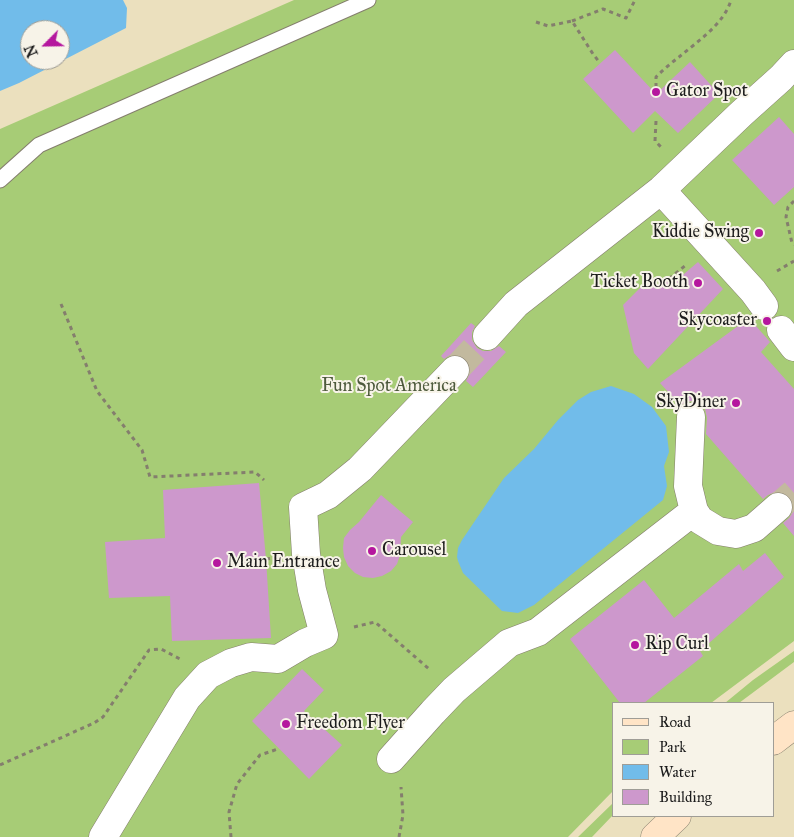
<!DOCTYPE html>
<style>
body{margin:0}
#map{position:relative;width:794px;height:837px;overflow:hidden;background:#ebe0be;font-family:"IM FELL Great Primer",serif}
canvas{display:block}
.legend{position:absolute;left:612px;top:702px;width:162px;height:115px;box-sizing:border-box;background:#f7f3e8;border:1px solid #9f9d96;margin:0;padding:6px 9px;list-style:none;font-size:15px;color:#1c1c1c}
.legend li{display:flex;align-items:center;gap:10px;height:25px}
.legend b{width:25px;border:1px solid #9f9d96}
.north{position:absolute;left:20px;top:20px;width:50px;height:50px;box-sizing:border-box;background:#f7f3e8;border:1px solid #9f9d96;border-radius:50%;rotate:247deg;font-size:14px;font-weight:700;line-height:20px;text-align:center;color:#1c1c1c}
.north::after{content:'';display:block;margin:auto;width:18px;height:22px;background:#b5179e;clip-path:polygon(50% 0,100% 100%,50% 72%,0 100%)}
</style>
<div id="map">
<canvas width="794" height="837"></canvas>
<ul class="legend">
<li><b style="height:6px;background:#ffe4c6"></b>Road</li>
<li><b style="height:14px;background:#a7cc76"></b>Park</li>
<li><b style="height:14px;background:#71bcea"></b>Water</li>
<li><b style="height:14px;background:#cd98cc"></b>Building</li>
</ul>
<div class="north">N</div>
</div>
<script>
const context = document.querySelector('canvas').getContext('2d');
context.lineJoin = 'round';
function fill(path, color) { context.fillStyle = color; context.fill(path, 'evenodd'); }
function strokePath(path, color, width, dash) { context.strokeStyle = color; context.lineWidth = width; context.lineCap = dash ? 'butt' : 'round'; context.setLineDash(dash || []); context.stroke(path); }
function write(font, color, halo, rows, align = 'center') {
  context.font = font + ' "IM FELL Great Primer",serif'; context.lineWidth = 4; context.setLineDash([]); context.textBaseline = 'middle'; context.strokeStyle = halo; context.fillStyle = color; for (const [text, x, y, turn = 0] of rows) {
    context.save(); context.translate(x, y); context.rotate((+turn || 0) * Math.PI / 180); context.textAlign = isNaN(turn) ? turn : align; if (halo) context.strokeText(text, 0, 0); context.fillText(text, 0, 0); context.restore();
  }
}
const green = new Path2D(`
 M 294,0 L 794,0 L 794,641 L 711,703 L 613,703 L 613,791 L 568,837 L 0,837 L 0,129 Z
 M 794,651 L 794,662 L 739,703 L 725,703 L 753,680 Z
 M 613,803 L 613,815 L 592,837 L 578,837 Z`);
const water = new Path2D(`
 M 0,0 L 123,0 L 127,8 L 126,28 L 19,83 L 0,91 ZM 30,30 L 60,30 L 60,60 L 30,60 Z
 M 611,386 L 634,394 L 652,407 L 666,426 L 669,452 L 664,466 L 667,486 L 663,500 L 534,605 L 518,613 L 502,611 L 463,573 L 458,561 L 457,557 L 458,548 L 462,540 L 504,478 L 534,449 L 558,420 L 578,400 L 591,392 Z`);
const building = new Path2D(`
 M 615,50 L 656,94 L 690,62 L 719,94 L 678,133 L 655,111 L 633,133 L 583,79 Z
 M 779,117 L 794,134 L 794,187 L 774,205 L 732,160 Z
 M 698,262 L 723,289 L 648,369 L 634,353 L 623,305 L 650,278 L 657,287 L 665,279 L 671,285 Z
 M 749,318 L 770,342 L 761,352 L 794,389 L 794,536 L 783,523 L 789,518 L 793,512 L 793,504 L 790,497 L 783,492 L 775,492 L 768,495 L 763,499 L 706,434 L 707,418 L 705,409 L 699,404 L 692,401 L 684,403 L 681,406 L 660,383 Z
 M 471,323 L 475,326 L 472,332 L 472,340 L 477,348 L 483,351 L 491,351 L 499,346 L 506,352 L 473,387 L 466,381 L 470,373 L 470,365 L 466,359 L 458,355 L 450,355 L 444,359 L 441,356 Z
 M 259,483 L 266,559 L 271,638 L 172,641 L 170,596 L 109,598 L 105,542 L 165,538 L 163,490 Z
 M 381,495 L 413,522 L 401,537 L 400,555 L 397,564 L 391,571 L 382,576 L 373,578 L 363,577 L 355,573 L 348,566 L 344,557 L 343,548 L 344,538 L 350,530 L 359,522 Z
 M 765,553 L 784,577 L 700,651 L 703,656 L 644,703 L 620,703 L 570,639 L 644,580 L 674,618 L 739,564 L 743,571 Z
 M 302,669 L 324,690 L 304,711 L 342,745 L 309,779 L 252,721 Z`);
const streetTunnel = new Path2D(`
 M 455,370 L 487,336
 M 778,507 L 794,493`);
const path = new Path2D(`
 M 572,21 L 603,9 L 626,18 L 635,0
 M 536,22 L 548,26 L 572,21 L 593,54 L 600,63
 M 656,87 L 656,77 C 663,70 671,63 679,57 C 698,41 724,24 731,0
 M 656,121 L 655,141 L 661,147
 M 794,201 L 788,207 L 786,217 L 792,243 L 794,245
 M 777,271 L 794,261
 M 676,285 L 670,278 L 686,265
 M 61,304 L 97,391 L 142,450 L 150,477 L 255,472 L 264,480
 M 266,559 L 276,558
 M 354,627 L 375,622 L 429,669
 M 0,765 L 94,723 L 103,717 L 149,650 L 161,649 L 180,659
 M 231,837 L 229,812 L 237,784 L 260,755 L 278,749
 M 399,837 L 403,815 L 401,787`);
const lane = new Path2D(`
 M 0,180 L 39,145 L 368,0`);
const street = new Path2D(`
 M 661,190 L 753,291 L 764,306
 M 781,330 L 794,347
 M 487,336 L 516,304 L 661,190 L 742,113 L 781,78 L 794,64
 M 691,417 L 688,486 L 694,511 L 700,520 L 718,531 L 736,534 L 754,528 L 778,507
 M 391,759 L 433,712 L 454,690 L 509,643 L 538,632 L 694,511
 M 103,837 L 187,698 L 208,675 L 231,663 L 251,657 L 278,659 L 305,643 L 324,635 L 312,590 L 306,554 L 303,507 L 328,495 L 360,469 L 455,370`);
const secondary = new Path2D(`
 M 773,741 L 794,725
 M 655,837 L 677,816`);
const markers = [
 [656,92,5,"#b5179e"],
 [759,233,5,"#b5179e"],
 [698,283,5,"#b5179e"],
 [767,321,5,"#b5179e"],
 [736,403,5,"#b5179e"],
 [372,551,5,"#b5179e"],
 [217,563,5,"#b5179e"],
 [635,645,5,"#b5179e"],
 [286,724,5,"#b5179e"]
];
const poiNames = [
 ["Gator Spot",666,92],
 ["Kiddie Swing",749,233,"right"],
 ["Ticket Booth",688,283,"right"],
 ["Skycoaster",757,321,"right"],
 ["SkyDiner",726,403,"right"],
 ["Carousel",382,551],
 ["Main Entrance",227,563],
 ["Rip Curl",645,645],
 ["Freedom Flyer",296,724]
];
const parkNames = [
 ["Fun Spot America",389,387]
];
fill(green, '#a7cc76');
fill(water, '#71bcea');
fill(building, '#cd98cc');
strokePath(streetTunnel, '#c2b99e', 28, [28, 14]);
strokePath(lane, '#847e6d', 17);
strokePath(street, '#847e6d', 29);
strokePath(secondary, '#847e6d', 29);
strokePath(path, '#847e6d', 3, [4, 4]);
strokePath(lane, '#fff', 15);
strokePath(street, '#fff', 28);
strokePath(secondary, '#ffe4c6', 28);
for (const [x, y, r, color] of markers) { const dot = new Path2D(); dot.arc(x, y, r, 0, 2 * Math.PI); context.fillStyle = color; context.fill(dot); strokePath(dot, '#f7f3e8', 2); }
write('18px', '#1c1c1c', '#f7f3e8', poiNames, 'left');
write('18px', '#4d5a3c', '#f7f3e8', parkNames);
</script>
